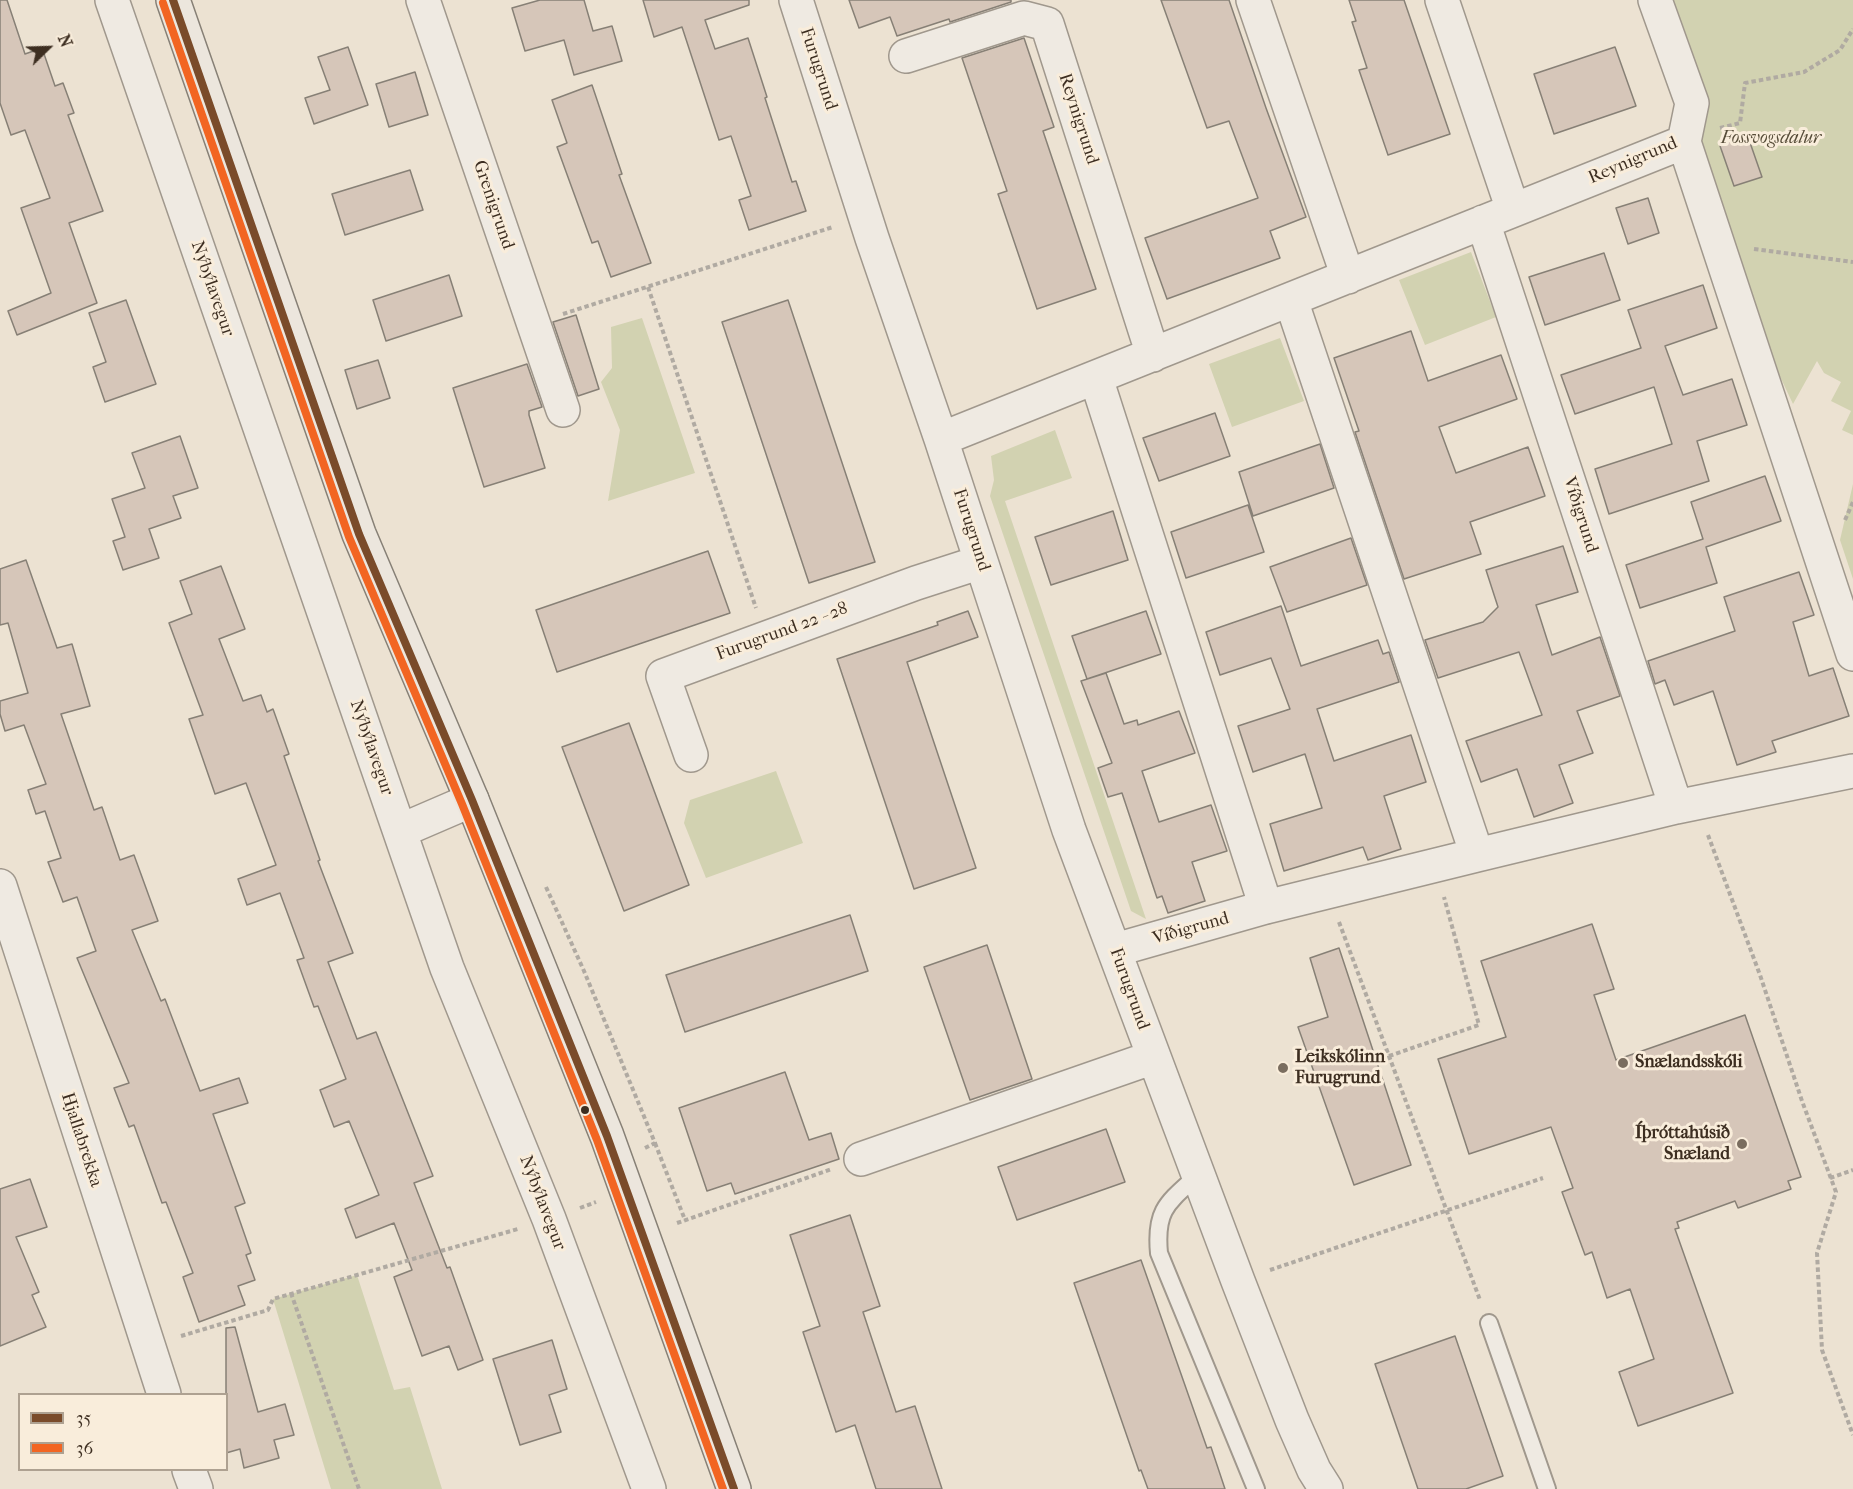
<!DOCTYPE html>
<meta charset="utf-8">
<style>
body{margin:0}
#map{position:relative;width:1853px;height:1489px;overflow:hidden;background:#ece2d2;font-family:"IM FELL French Canon",serif}
canvas{display:block}
.legend{position:absolute;left:18px;top:1393px;width:210px;height:78px;box-sizing:border-box;background:#f9eddb;border:2px solid #aea191;margin:0;padding:8px 10px;list-style:none;font-size:18px;color:#3d2e21}
.legend li{display:flex;align-items:center;gap:12px;height:30px}
.legend b{width:30px;border:2px solid #aea191}
.north{position:absolute;left:18px;top:18px;width:60px;height:60px;-webkit-text-stroke:4px #f9eddb;paint-order:stroke;rotate:67deg;font-size:16px;font-weight:700;line-height:24px;text-align:center;color:#3d2e21}
.north::after{content:'';display:block;margin:auto;width:21px;height:27px;background:#3d2e21;clip-path:polygon(50% 0,100% 100%,50% 72%,0 100%)}
</style>
<div id="map">
<canvas width="1853" height="1489"></canvas>
<ul class="legend">
<li><b style="height:8px;background:#7a4b2a"></b>35</li>
<li><b style="height:8px;background:#f26522"></b>36</li>
</ul>
<div class="north">N</div>
</div>
<script>
const context = document.querySelector('canvas').getContext('2d');
context.lineJoin = 'round';
function fill(path, color) { context.fillStyle = color; context.fill(path, 'evenodd'); }
function strokePath(path, color, width, dash) { context.strokeStyle = color; context.lineWidth = width; context.lineCap = dash ? 'butt' : 'round'; context.setLineDash(dash || []); context.stroke(path); }
function write(font, color, halo, rows, align = 'center') {
  context.font = font + ' "IM FELL French Canon",serif'; context.lineWidth = 6; context.setLineDash([]); context.textBaseline = 'middle'; context.strokeStyle = halo; context.fillStyle = color; for (const [text, x, y, turn = 0] of rows) {
    context.save(); context.translate(x, y); context.rotate((+turn || 0) * Math.PI / 180); context.textAlign = isNaN(turn) ? turn : align; if (halo) context.strokeText(text, 0, 0); context.fillText(text, 0, 0); context.restore();
  }
}
const green = new Path2D(`
 M 1663,0 L 1853,0 L 1853,435 L 1842,430 L 1851,411 L 1831,401 L 1841,382 L 1824,373 L 1817,361 L 1793,404 L 1720,249 Z
 M 1471,252 L 1496,317 L 1425,345 L 1399,280 Z
 M 642,318 L 695,473 L 608,501 L 620,430 L 601,382 L 612,368 L 611,327 Z
 M 1280,338 L 1304,401 L 1232,427 L 1209,364 Z
 M 1055,430 L 1072,478 L 1005,501 L 1146,919 L 1131,911 L 990,496 L 994,480 L 991,456 Z
 M 1853,484 L 1853,579 L 1840,540 Z
 M 776,771 L 803,843 L 706,878 L 684,823 L 690,800 Z
 M 357,1275 L 394,1390 L 410,1387 L 442,1489 L 331,1489 L 273,1299 Z`);
const building = new Path2D(`
 M 0,0 L 7,0 L 25,54 L 42,48 L 55,86 L 63,83 L 74,113 L 68,115 L 103,211 L 69,223 L 97,303 L 17,335 L 8,311 L 51,293 L 21,208 L 50,198 L 25,130 L 11,135 L 0,103 Z
 M 540,0 L 584,0 L 593,31 L 612,26 L 622,61 L 574,75 L 564,40 L 525,51 L 512,8 Z
 M 643,0 L 749,0 L 749,5 L 705,20 L 715,49 L 748,38 L 767,97 L 765,98 L 792,182 L 796,181 L 806,211 L 749,230 L 739,200 L 751,196 L 731,136 L 719,140 L 682,27 L 654,37 Z
 M 849,0 L 1011,0 L 1011,2 L 950,22 L 949,19 L 897,36 L 890,17 L 859,28 Z
 M 1161,0 L 1229,0 L 1266,108 L 1306,217 L 1270,231 L 1280,258 L 1167,299 L 1145,238 L 1258,198 L 1229,121 L 1207,128 Z
 M 1349,0 L 1404,0 L 1450,134 L 1388,155 L 1359,70 L 1367,68 L 1352,22 L 1356,21 Z
 M 1024,38 L 1054,127 L 1043,131 L 1096,289 L 1037,309 L 998,194 L 1007,191 L 962,58 Z
 M 348,47 L 368,105 L 314,124 L 305,98 L 330,90 L 318,57 Z
 M 1615,47 L 1636,106 L 1554,134 L 1534,74 Z
 M 415,72 L 428,115 L 389,127 L 376,84 Z
 M 592,85 L 622,174 L 619,175 L 651,263 L 611,277 L 598,241 L 592,243 L 557,147 L 567,143 L 552,100 Z
 M 1747,134 L 1762,177 L 1734,186 L 1719,143 Z
 M 410,170 L 423,210 L 345,235 L 332,194 Z
 M 1648,198 L 1659,233 L 1628,244 L 1616,208 Z
 M 1604,253 L 1620,300 L 1545,325 L 1529,277 Z
 M 449,275 L 462,316 L 386,341 L 373,300 Z
 M 1703,285 L 1717,328 L 1665,346 L 1683,395 L 1732,379 L 1747,425 L 1697,441 L 1709,481 L 1609,514 L 1595,469 L 1672,444 L 1654,387 L 1575,414 L 1561,375 L 1641,348 L 1628,310 Z
 M 126,300 L 156,384 L 105,402 L 93,367 L 106,362 L 89,313 Z
 M 788,300 L 875,562 L 809,583 L 722,322 Z
 M 576,315 L 599,389 L 578,396 L 553,322 Z
 M 1411,331 L 1428,381 L 1501,355 L 1517,399 L 1439,427 L 1456,473 L 1528,447 L 1545,496 L 1470,522 L 1481,554 L 1404,579 L 1355,432 L 1359,431 L 1334,358 Z
 M 378,360 L 390,398 L 357,409 L 345,370 Z
 M 527,364 L 542,407 L 529,411 L 529,415 L 545,468 L 484,487 L 453,388 Z
 M 1215,413 L 1230,456 L 1159,481 L 1143,438 Z
 M 180,436 L 198,488 L 173,496 L 181,518 L 149,529 L 159,558 L 123,570 L 113,541 L 125,537 L 112,499 L 145,488 L 132,453 Z
 M 1320,444 L 1334,488 L 1253,516 L 1239,472 Z
 M 1765,476 L 1781,521 L 1706,547 L 1717,583 L 1640,608 L 1626,565 L 1703,539 L 1691,502 Z
 M 1248,505 L 1264,552 L 1186,578 L 1171,532 Z
 M 1113,511 L 1128,560 L 1051,585 L 1035,537 Z
 M 1351,538 L 1367,585 L 1287,612 L 1270,567 Z
 M 1563,546 L 1578,592 L 1536,605 L 1552,655 L 1600,637 L 1620,696 L 1577,711 L 1593,753 L 1559,765 L 1573,803 L 1534,817 L 1517,769 L 1481,782 L 1466,741 L 1542,715 L 1519,652 L 1438,678 L 1425,640 L 1483,622 L 1498,607 L 1486,570 Z
 M 708,551 L 730,613 L 557,672 L 536,610 Z
 M 26,560 L 57,648 L 72,644 L 90,706 L 61,714 L 94,810 L 102,807 L 120,860 L 134,855 L 158,921 L 132,930 L 161,1001 L 165,999 L 200,1091 L 239,1078 L 248,1103 L 213,1114 L 245,1203 L 235,1207 L 251,1253 L 246,1255 L 255,1280 L 238,1286 L 245,1305 L 199,1322 L 183,1277 L 193,1273 L 166,1202 L 162,1203 L 134,1125 L 129,1127 L 114,1088 L 129,1083 L 77,958 L 96,951 L 77,897 L 63,902 L 48,862 L 61,858 L 45,811 L 36,814 L 28,790 L 46,784 L 24,725 L 5,731 L 0,714 L 0,701 L 28,693 L 8,623 L 0,625 L 0,569 Z
 M 221,566 L 245,629 L 219,639 L 243,701 L 261,695 L 267,712 L 273,709 L 289,754 L 284,756 L 320,860 L 318,861 L 353,953 L 328,962 L 357,1039 L 376,1032 L 433,1176 L 414,1183 L 447,1268 L 450,1267 L 483,1360 L 458,1370 L 449,1346 L 422,1356 L 394,1277 L 412,1270 L 394,1223 L 356,1238 L 345,1209 L 379,1195 L 349,1121 L 334,1127 L 320,1090 L 346,1079 L 318,1006 L 314,1007 L 297,960 L 304,958 L 280,893 L 247,905 L 238,879 L 276,865 L 246,783 L 215,794 L 189,719 L 203,715 L 169,623 L 192,614 L 180,581 Z
 M 1799,572 L 1814,615 L 1793,622 L 1809,676 L 1833,668 L 1849,716 L 1772,741 L 1776,752 L 1737,765 L 1713,691 L 1674,705 L 1665,680 L 1655,684 L 1648,661 L 1735,631 L 1724,597 Z
 M 1281,606 L 1301,666 L 1378,640 L 1383,654 L 1389,652 L 1399,682 L 1317,709 L 1334,761 L 1411,735 L 1426,782 L 1384,796 L 1401,849 L 1368,860 L 1363,847 L 1284,871 L 1270,824 L 1322,808 L 1305,754 L 1253,772 L 1238,726 L 1290,709 L 1271,658 L 1220,675 L 1206,632 Z
 M 968,611 L 978,637 L 907,662 L 976,868 L 914,889 L 837,659 L 938,625 L 937,622 Z
 M 1146,611 L 1161,654 L 1087,679 L 1072,636 Z
 M 1106,673 L 1124,724 L 1137,720 L 1138,725 L 1179,711 L 1195,753 L 1142,771 L 1159,822 L 1211,805 L 1227,851 L 1192,862 L 1205,901 L 1168,913 L 1162,896 L 1157,898 L 1122,793 L 1108,797 L 1098,768 L 1112,763 L 1081,681 Z
 M 629,723 L 689,885 L 624,911 L 562,747 Z
 M 850,915 L 868,971 L 685,1032 L 666,975 Z
 M 1592,924 L 1614,989 L 1594,995 L 1616,1060 L 1745,1015 L 1801,1177 L 1788,1181 L 1791,1189 L 1738,1208 L 1735,1201 L 1677,1222 L 1679,1228 L 1675,1229 L 1733,1393 L 1638,1426 L 1619,1372 L 1654,1359 L 1630,1289 L 1607,1298 L 1592,1252 L 1585,1255 L 1562,1192 L 1573,1188 L 1551,1127 L 1469,1154 L 1438,1059 L 1506,1037 L 1481,961 Z
 M 987,945 L 1032,1079 L 970,1100 L 924,967 Z
 M 1339,948 L 1411,1165 L 1354,1185 L 1298,1027 L 1328,1017 L 1310,958 Z
 M 785,1072 L 809,1140 L 831,1133 L 839,1159 L 735,1194 L 731,1183 L 707,1191 L 679,1108 Z
 M 1106,1129 L 1125,1182 L 1017,1220 L 998,1167 Z
 M 30,1179 L 47,1227 L 16,1237 L 39,1292 L 32,1295 L 46,1327 L 0,1346 L 0,1189 Z
 M 850,1215 L 880,1306 L 863,1312 L 896,1412 L 915,1406 L 942,1489 L 876,1489 L 855,1425 L 836,1432 L 803,1332 L 820,1326 L 790,1235 Z
 M 1141,1260 L 1207,1448 L 1211,1447 L 1225,1489 L 1148,1489 L 1141,1470 L 1139,1471 L 1074,1283 Z
 M 235,1327 L 258,1412 L 285,1404 L 294,1435 L 274,1440 L 279,1458 L 244,1468 L 240,1449 L 226,1453 L 226,1328 Z
 M 1455,1336 L 1503,1476 L 1466,1489 L 1418,1489 L 1375,1364 Z
 M 552,1340 L 567,1389 L 549,1395 L 561,1432 L 520,1445 L 493,1359 Z`);
const path = new Path2D(`
 M 1720,128 L 1740,123 L 1745,83 L 1804,72 L 1840,50 L 1853,29
 M 1754,249 L 1853,262
 M 648,287 L 756,608
 M 563,314 L 833,227
 M 1845,520 L 1853,502
 M 1708,835 L 1760,975 L 1802,1101 L 1836,1192 L 1817,1253 L 1822,1350 L 1853,1435
 M 546,887 L 584,971 L 655,1143 L 645,1148
 M 1339,922 L 1480,1300
 M 1389,1056 L 1479,1025 L 1444,897
 M 655,1143 L 685,1220
 M 1830,1178 L 1853,1170
 M 580,1208 L 596,1202
 M 677,1223 L 832,1169
 M 1270,1270 L 1543,1178
 M 291,1293 L 359,1489
 M 181,1336 L 268,1310 L 273,1299 L 518,1229`);
const service = new Path2D(`
 M 1197,1176 C 1167,1203 1155,1210 1159,1253 L 1256,1489
 M 1489,1323 L 1547,1489`);
const minor = new Path2D(`
 M 112,0 L 447,968 L 549,1219 L 649,1489
 M 423,0 L 563,410
 M 796,0 L 872,238 L 941,439 L 1069,830 L 1238,1281 L 1292,1420 L 1314,1470 L 1326,1489
 M 1253,0 L 1348,277
 M 1442,0 L 1513,210
 M 1655,0 L 1692,103 L 1684,142 L 1853,654
 M 906,56 L 1024,18 L 1047,24 L 1153,355
 M 1483,222 L 1676,807
 M 1096,378 L 1266,907
 M 941,439 L 1684,142
 M 691,755 L 663,676 L 916,583 L 981,562
 M 400,831 L 472,800
 M 1477,855 L 1676,807 L 1853,771
 M 0,886 L 164,1394
 M 1115,950 L 1266,907 L 1477,855 L 1291,300
 M 861,1159 L 1154,1057
 M 189,1470 L 196,1489`);
const primary = new Path2D(`
 M 173,0 L 359,534 L 472,800 L 607,1136 L 734,1489`);
const bus1 = new Path2D(`
 M 173,0 L 359,534 L 472,800 L 607,1136 L 734,1489`);
const bus2 = new Path2D(`
 M 163,3 L 349,537 L 462,804 L 597,1140 L 723,1489`);
const markers = [
 [1623,1063,6,"#7a6d5f"],
 [1283,1068,6,"#7a6d5f"],
 [585,1110,5,"#3d2e21"],
 [1742,1144,6,"#7a6d5f"]
];
const streetNames = [
 ["Furugrund",818,69,72],
 ["Reynigrund",1078,119,72],
 ["Reynigrund",1633,161,-23],
 ["Grenigrund",493,205,71],
 ["Nýbýlavegur",212,289,71],
 ["Víðigrund",1580,515,72],
 ["Furugrund",971,530,72],
 ["Furugrund 22 - 28",782,632,-20],
 ["Nýbýlavegur",371,748,71],
 ["Víðigrund",1191,929,-16],
 ["Furugrund",1129,989,70],
 ["Hjallabrekka",81,1140,72],
 ["Nýbýlavegur",542,1203,69]
];
const parkNames = [
 ["Fossvogsdalur",1771,139]
];
const poiNames = [
 ["Leikskólinn",1295,1058],
 ["Furugrund",1295,1079],
 ["Snælandsskóli",1635,1063],
 ["Íþróttahúsið",1730,1134,"right"],
 ["Snæland",1730,1155,"right"]
];
fill(green, '#d2d2b1');
fill(building, '#d6c6b9');
strokePath(building, '#878076', 1.5);
strokePath(service, '#a0988d', 20);
strokePath(minor, '#a0988d', 36);
strokePath(primary, '#878076', 36);
strokePath(path, '#b0aaa2', 4, [4.5, 3]);
strokePath(service, '#efeae2', 16);
strokePath(minor, '#efeae2', 33);
strokePath(primary, '#ece6dd', 33);
strokePath(bus1, '#7a4b2a', 8);
strokePath(bus2, '#f26522', 8);
for (const [x, y, r, color] of markers) { const dot = new Path2D(); dot.arc(x, y, r, 0, 2 * Math.PI); context.fillStyle = color; context.fill(dot); strokePath(dot, '#f9eddb', 2); }
write('18px', '#3d2e21', '#f9eddb', streetNames);
write('italic 18px', '#564c38', '#f9eddb', parkNames);
write('bold 18px', '#3d2e21', '#f9eddb', poiNames, 'left');
</script>
